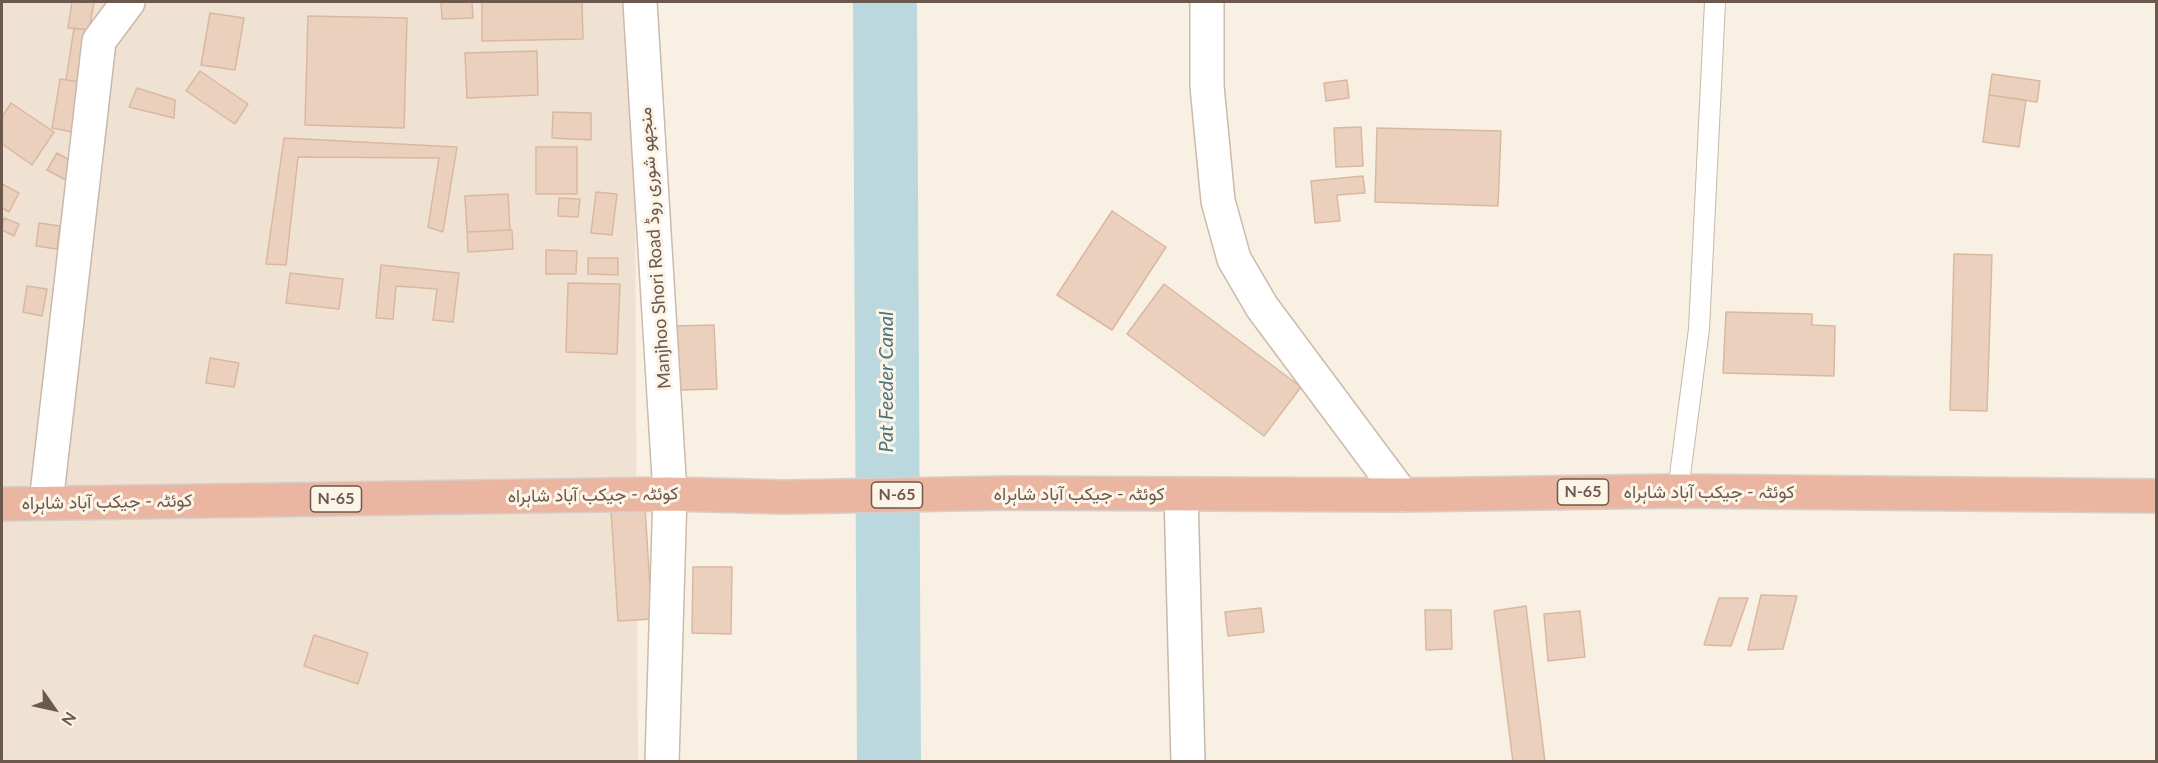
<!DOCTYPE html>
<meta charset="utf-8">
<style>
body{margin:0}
#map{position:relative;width:2158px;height:763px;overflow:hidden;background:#f8f0e2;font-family:Lato,sans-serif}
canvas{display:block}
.frame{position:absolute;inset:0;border:3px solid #6c584c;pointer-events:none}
.north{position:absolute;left:24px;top:679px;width:60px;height:60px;-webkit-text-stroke:4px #fcf4e7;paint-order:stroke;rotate:124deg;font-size:16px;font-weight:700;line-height:24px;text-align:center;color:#6c584c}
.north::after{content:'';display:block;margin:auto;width:21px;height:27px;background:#6c584c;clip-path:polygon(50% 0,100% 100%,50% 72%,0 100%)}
</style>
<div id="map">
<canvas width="2158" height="763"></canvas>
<div class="frame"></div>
<div class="north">N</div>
</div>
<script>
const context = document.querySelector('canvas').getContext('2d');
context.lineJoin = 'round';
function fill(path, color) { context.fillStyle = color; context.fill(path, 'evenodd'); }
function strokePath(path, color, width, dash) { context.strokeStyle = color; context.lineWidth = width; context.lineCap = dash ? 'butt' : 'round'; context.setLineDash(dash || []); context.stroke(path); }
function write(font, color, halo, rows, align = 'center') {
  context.font = font + ' Lato,Vazirmatn,sans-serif'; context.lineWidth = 6; context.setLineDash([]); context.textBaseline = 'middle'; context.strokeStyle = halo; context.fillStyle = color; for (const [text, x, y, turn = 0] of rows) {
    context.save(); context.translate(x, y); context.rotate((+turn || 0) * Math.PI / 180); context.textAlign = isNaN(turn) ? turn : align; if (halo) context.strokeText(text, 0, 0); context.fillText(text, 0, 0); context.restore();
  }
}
const residential = new Path2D(`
 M 2,2 L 634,2 L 638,761 L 2,761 Z`);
const river = new Path2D(`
 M 885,2 L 889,762`);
const building = new Path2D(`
 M 72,2 L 94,2 L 89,30 L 68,28 Z
 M 441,2 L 472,2 L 473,18 L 442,19 Z
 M 482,2 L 582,2 L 583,39 L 482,41 Z
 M 210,13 L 244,18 L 235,70 L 201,65 Z
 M 308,16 L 407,18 L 404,128 L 305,125 Z
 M 74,28 L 89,30 L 81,82 L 66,80 Z
 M 537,51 L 538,95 L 467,98 L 465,53 Z
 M 200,71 L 248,104 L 235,124 L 186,91 Z
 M 1992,74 L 2040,81 L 2037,102 L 1989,95 Z
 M 60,79 L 81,82 L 73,132 L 52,128 Z
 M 1347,80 L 1349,98 L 1326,101 L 1324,83 Z
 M 137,88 L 175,100 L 174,118 L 129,107 Z
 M 1989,95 L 2026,100 L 2019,147 L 1983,142 Z
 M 11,103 L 54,132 L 32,165 L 2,144 L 2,117 Z
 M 553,112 L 591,113 L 591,140 L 552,138 Z
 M 1361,127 L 1363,166 L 1336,167 L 1334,128 Z
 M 1377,128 L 1501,131 L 1498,206 L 1375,202 Z
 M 284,138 L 457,147 L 443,232 L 428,227 L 439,158 L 298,157 L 286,265 L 266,264 Z
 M 536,147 L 577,147 L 577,194 L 536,194 Z
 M 57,153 L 75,163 L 66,180 L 47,170 Z
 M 1363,176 L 1365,193 L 1337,195 L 1340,221 L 1315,223 L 1311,181 Z
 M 2,184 L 19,193 L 9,212 L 2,208 Z
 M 596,192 L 617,194 L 612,235 L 591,233 Z
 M 508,194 L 510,230 L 467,232 L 465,196 Z
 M 559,198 L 580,199 L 578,217 L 558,216 Z
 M 1112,211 L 1166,247 L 1112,330 L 1057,295 Z
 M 4,218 L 19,224 L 14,236 L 2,230 Z
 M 39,223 L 60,226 L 57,249 L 36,246 Z
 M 512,230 L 513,249 L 468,252 L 467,232 Z
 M 546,250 L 577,251 L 576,274 L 546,274 Z
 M 1954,254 L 1992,255 L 1987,411 L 1950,410 Z
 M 588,258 L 618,258 L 618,275 L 588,274 Z
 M 381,265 L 459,273 L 453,322 L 433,320 L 437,289 L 396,286 L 393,319 L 376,318 Z
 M 290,273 L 343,279 L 339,309 L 286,303 Z
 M 568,283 L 620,284 L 617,354 L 566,352 Z
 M 1164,284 L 1301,387 L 1264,436 L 1127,334 Z
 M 27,286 L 47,289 L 42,316 L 23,312 Z
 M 1726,312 L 1812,314 L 1812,325 L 1835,326 L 1834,376 L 1723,373 Z
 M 714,325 L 717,389 L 679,390 L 676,326 Z
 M 210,358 L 239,363 L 234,387 L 206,383 Z
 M 645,507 L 652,619 L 618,621 L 611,510 Z
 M 693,567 L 732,567 L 731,634 L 692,633 Z
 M 1761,595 L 1797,596 L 1783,649 L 1748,650 Z
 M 1719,598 L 1748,598 L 1731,646 L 1704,645 Z
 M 1526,606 L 1545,762 L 1513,762 L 1494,611 Z
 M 1261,608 L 1264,632 L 1228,636 L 1225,612 Z
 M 1425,610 L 1451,610 L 1452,649 L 1426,650 Z
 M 1580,611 L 1585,657 L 1548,661 L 1544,614 Z
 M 314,635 L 368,653 L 358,684 L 304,666 Z`);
const lane = new Path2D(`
 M 1678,491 L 1699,329 L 1715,2`);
const street = new Path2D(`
 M 1181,494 L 1188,762
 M 46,503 L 99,41 L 128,2`);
const secondary = new Path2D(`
 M 640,2 L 670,494 L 662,762
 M 1207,2 L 1207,86 L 1218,201 L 1234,259 L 1262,307 L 1402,495`);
const highway = new Path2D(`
 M 2,504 L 670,494 L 784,497 L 1009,493 L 1402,495 L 1678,491 L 2156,496`);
const shields = [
 [1583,492,51],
 [897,495,51],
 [336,499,51]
];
const shieldNames = [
 ["N-65",1583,492],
 ["N-65",897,495],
 ["N-65",336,499]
];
const streetNames = [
 ["Manjhoo Shori Road منجھو شوری روڈ",655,248,-94],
 ["کوئٹہ - جیکب آباد شاہراہ",1709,492],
 ["کوئٹہ - جیکب آباد شاہراہ",1079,494],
 ["کوئٹہ - جیکب آباد شاہراہ",593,495,-1],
 ["کوئٹہ - جیکب آباد شاہراہ",107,502,-1]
];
const waterNames = [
 ["Pat Feeder Canal",887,382,-90]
];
fill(residential, '#efe2d2');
strokePath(river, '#bad8de', 64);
fill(building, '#ead0bd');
strokePath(building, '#dab8a0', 1.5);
strokePath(lane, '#c7b8ab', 22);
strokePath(street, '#c7b8ab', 36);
strokePath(secondary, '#ccbaab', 36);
strokePath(highway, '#d6d0cd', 36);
strokePath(lane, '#fff', 20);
strokePath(street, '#fff', 33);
strokePath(secondary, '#fff', 33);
strokePath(highway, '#eab6a1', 33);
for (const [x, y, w] of shields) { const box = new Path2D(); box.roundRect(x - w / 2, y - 13, w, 26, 4.5); context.fillStyle = '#fcf4e7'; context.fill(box); strokePath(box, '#6c584c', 1.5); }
write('bold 16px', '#6c584c', null, shieldNames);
write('18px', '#6c584c', '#fcf4e7', streetNames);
write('italic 20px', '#49737d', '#fcf4e7', waterNames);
</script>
